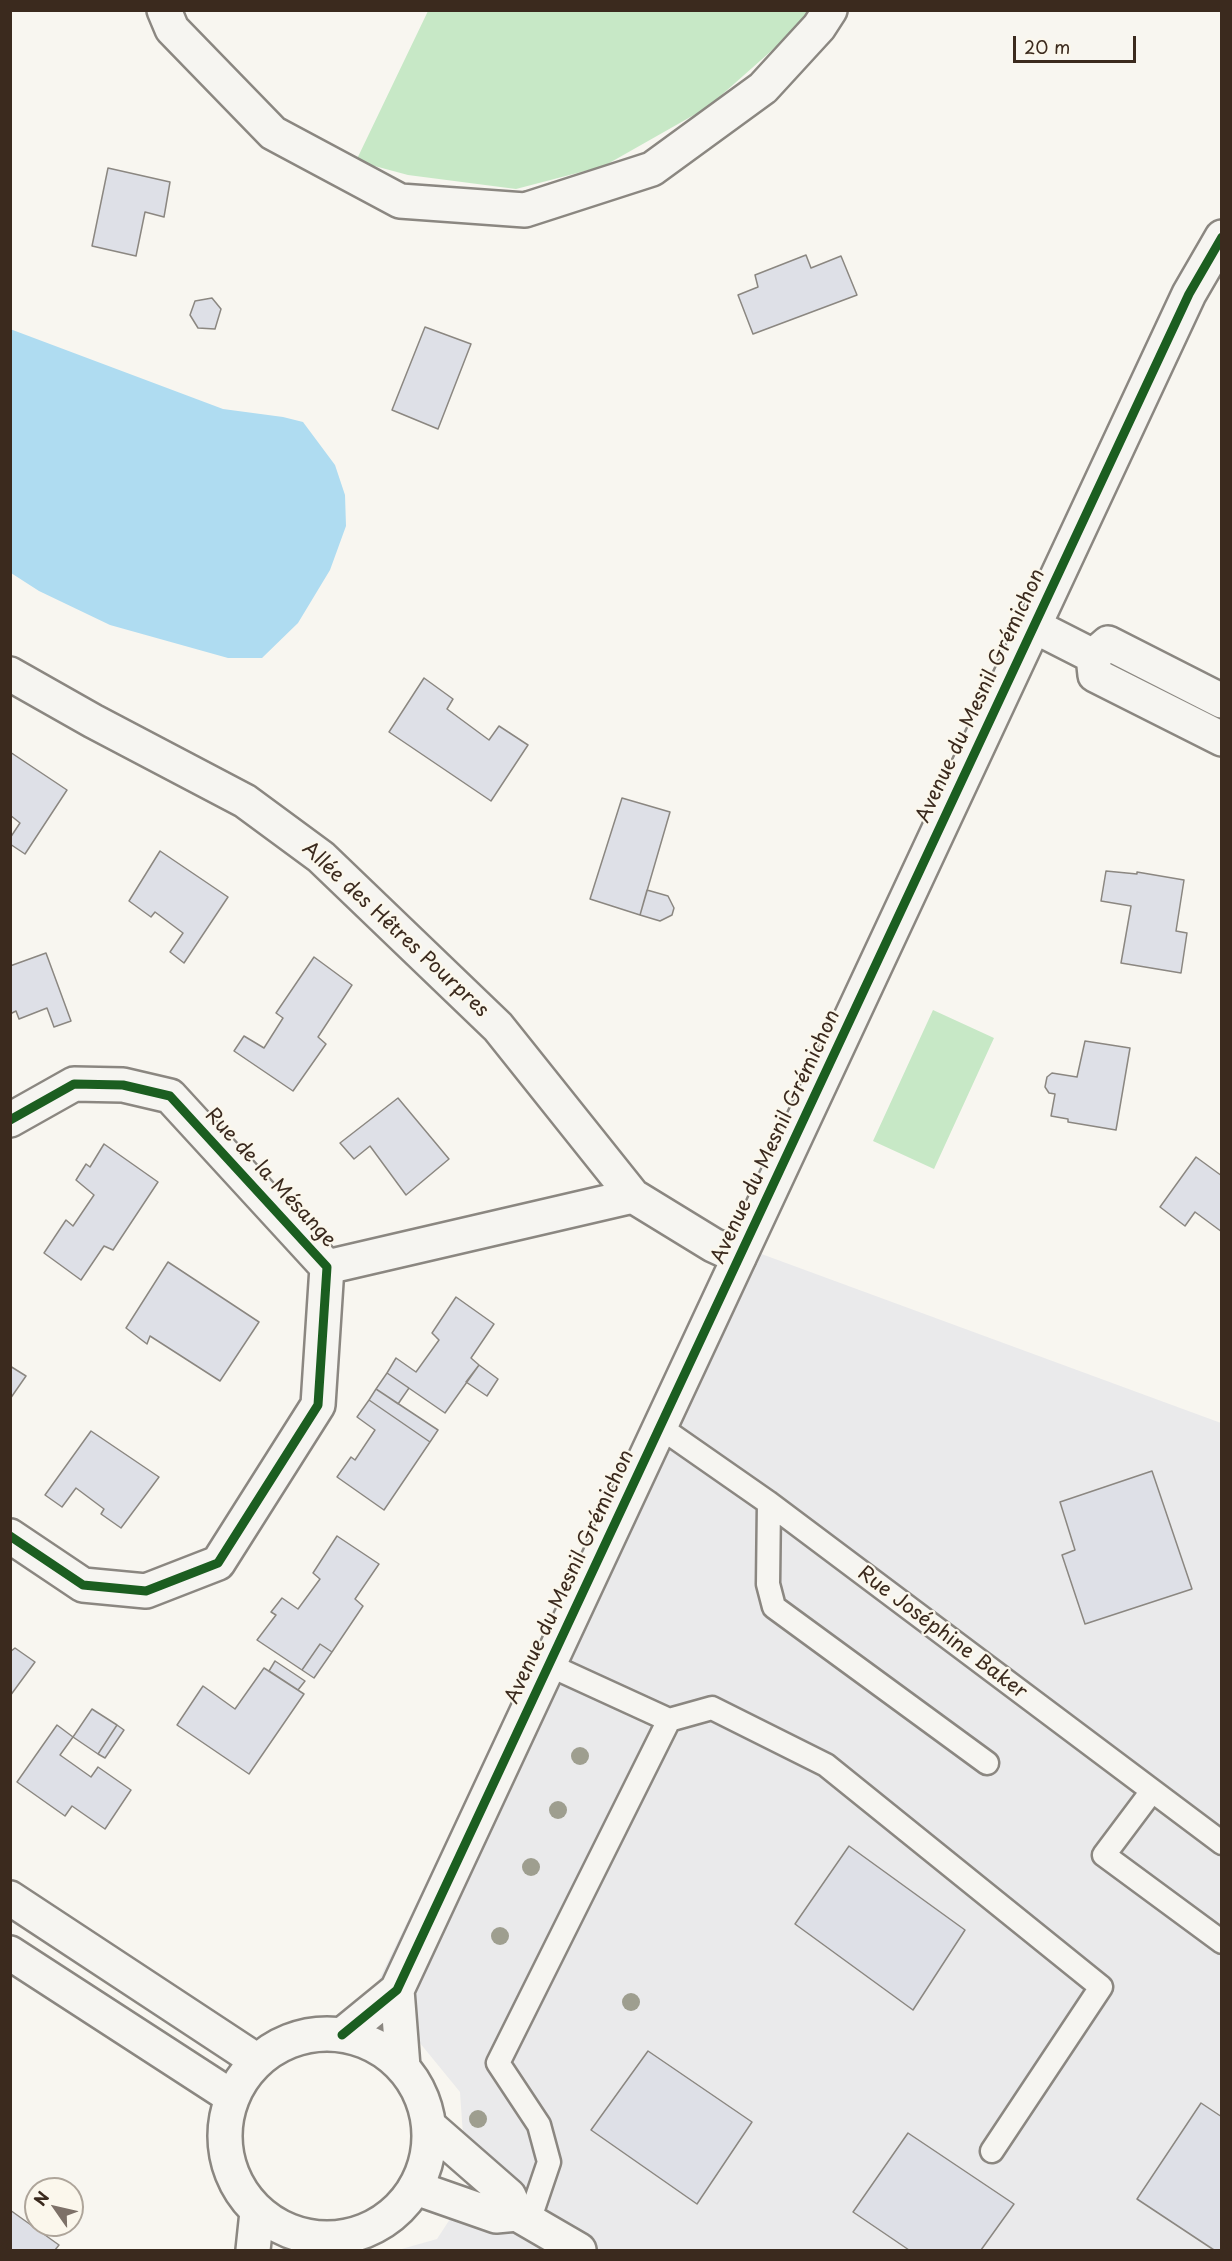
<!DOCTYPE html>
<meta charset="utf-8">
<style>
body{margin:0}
#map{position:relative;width:1232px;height:2261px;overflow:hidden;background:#f8f6f0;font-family:"Playpen Sans",sans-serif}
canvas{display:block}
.frame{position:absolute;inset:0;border:12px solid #3b2a1e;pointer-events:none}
.north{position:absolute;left:24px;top:2177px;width:60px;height:60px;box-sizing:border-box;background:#fbf7ec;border:2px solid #aea59a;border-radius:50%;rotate:304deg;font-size:16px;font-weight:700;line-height:24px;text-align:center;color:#3b2a1e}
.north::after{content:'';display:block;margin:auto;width:21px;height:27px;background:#7d7168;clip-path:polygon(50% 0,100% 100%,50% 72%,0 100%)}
.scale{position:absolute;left:1013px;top:36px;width:123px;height:27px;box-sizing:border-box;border:3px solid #3b2a1e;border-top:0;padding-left:8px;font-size:18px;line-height:21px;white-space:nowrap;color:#3b2a1e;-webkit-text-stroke:4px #fbf7ec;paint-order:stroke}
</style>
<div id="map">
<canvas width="1232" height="2261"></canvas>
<div class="frame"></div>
<div class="north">N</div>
<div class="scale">20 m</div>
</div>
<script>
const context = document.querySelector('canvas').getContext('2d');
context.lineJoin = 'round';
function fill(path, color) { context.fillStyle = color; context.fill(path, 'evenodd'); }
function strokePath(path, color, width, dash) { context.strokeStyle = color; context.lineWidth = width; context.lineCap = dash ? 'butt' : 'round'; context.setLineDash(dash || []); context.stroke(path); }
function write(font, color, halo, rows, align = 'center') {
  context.font = font + ' "Playpen Sans",sans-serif'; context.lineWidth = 4.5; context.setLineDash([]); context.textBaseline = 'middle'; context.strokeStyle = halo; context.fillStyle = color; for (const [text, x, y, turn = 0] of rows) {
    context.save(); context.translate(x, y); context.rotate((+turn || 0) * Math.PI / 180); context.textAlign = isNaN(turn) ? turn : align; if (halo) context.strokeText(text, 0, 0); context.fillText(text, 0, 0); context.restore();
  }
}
const built = new Path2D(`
 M 737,1245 L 1221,1423 L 1221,2250 L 398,2250 L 437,2239 L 467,2193 L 460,2092 L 375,1988 Z`);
const green = new Path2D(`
 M 428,11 L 808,11 L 796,29 L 708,107 L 604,166 L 516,189 L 408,175 L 356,161 Z
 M 933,1010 L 994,1038 L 934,1169 L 873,1141 Z`);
const water = new Path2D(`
 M 10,329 L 223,409 L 283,417 L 303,422 L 335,465 L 345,495 L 346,526 L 330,570 L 298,623 L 262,658 L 228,658 L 110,625 L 39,591 L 11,573 Z`);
const building = new Path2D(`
 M 108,168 L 170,182 L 164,217 L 145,212 L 136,256 L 92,246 Z
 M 806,255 L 811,268 L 841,256 L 857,295 L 753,334 L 738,295 L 758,287 L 755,275 Z
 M 212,298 L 221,309 L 215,329 L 198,328 L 190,315 L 195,301 Z
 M 425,327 L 471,344 L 438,429 L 392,410 Z
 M 424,678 L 453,699 L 447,709 L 489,740 L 499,726 L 528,745 L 491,801 L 389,732 Z
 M 10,752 L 67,790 L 25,854 L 10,844 L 10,838 L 20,823 L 10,815 Z
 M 622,798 L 670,812 L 640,915 L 590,899 Z
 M 160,851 L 228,897 L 184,963 L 170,952 L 183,933 L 155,912 L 151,917 L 129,901 Z
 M 1106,871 L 1137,874 L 1137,872 L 1184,880 L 1176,931 L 1187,933 L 1181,973 L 1121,963 L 1131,906 L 1101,901 Z
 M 647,890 L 668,896 L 674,908 L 672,915 L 660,921 L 640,915 Z
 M 46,953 L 71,1021 L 54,1027 L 47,1008 L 19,1019 L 16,1011 L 10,1014 L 10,966 Z
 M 314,957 L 352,985 L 318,1037 L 326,1044 L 293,1091 L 234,1051 L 244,1036 L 264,1048 L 283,1018 L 276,1013 Z
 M 1085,1041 L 1130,1048 L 1116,1130 L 1068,1122 L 1068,1119 L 1051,1116 L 1055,1094 L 1049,1093 L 1045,1087 L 1047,1077 L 1052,1073 L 1077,1077 Z
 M 398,1098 L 449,1159 L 406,1195 L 370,1146 L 354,1159 L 340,1143 Z
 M 104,1144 L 158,1182 L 113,1250 L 104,1246 L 81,1280 L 44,1253 L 66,1220 L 73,1226 L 94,1195 L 76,1180 L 86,1164 L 90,1167 Z
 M 1196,1157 L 1222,1176 L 1222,1232 L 1195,1212 L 1185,1226 L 1160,1207 Z
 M 168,1262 L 259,1322 L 220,1381 L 150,1336 L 147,1344 L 126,1328 Z
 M 456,1297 L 494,1324 L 471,1358 L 479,1365 L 445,1413 L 387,1373 L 396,1358 L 416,1372 L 439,1340 L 432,1333 Z
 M 479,1365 L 498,1379 L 487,1396 L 466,1382 Z
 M 10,1366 L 26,1376 L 10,1399 Z
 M 387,1373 L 409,1388 L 398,1404 L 376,1389 Z
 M 376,1389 L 438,1430 L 430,1442 L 369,1400 Z
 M 369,1400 L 430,1442 L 384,1510 L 337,1477 L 351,1457 L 355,1460 L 375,1430 L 357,1417 Z
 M 91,1431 L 159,1477 L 121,1528 L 101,1514 L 104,1509 L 76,1488 L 62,1507 L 45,1495 Z
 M 1152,1471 L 1192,1589 L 1085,1624 L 1062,1555 L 1075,1550 L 1060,1502 Z
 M 337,1536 L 379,1564 L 355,1599 L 363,1606 L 332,1652 L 320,1644 L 302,1670 L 257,1640 L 276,1615 L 271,1612 L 282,1598 L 298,1609 L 320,1579 L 313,1573 Z
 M 320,1644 L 332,1652 L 314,1678 L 302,1670 Z
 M 15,1648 L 35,1662 L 10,1696 L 10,1652 Z
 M 275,1661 L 305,1681 L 298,1690 L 269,1671 Z
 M 264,1668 L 304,1694 L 249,1774 L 177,1725 L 203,1686 L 235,1709 Z
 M 92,1709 L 117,1725 L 98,1754 L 73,1737 Z
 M 57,1725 L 73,1737 L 60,1755 L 91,1777 L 98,1767 L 131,1790 L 105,1829 L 72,1806 L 65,1816 L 17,1782 Z
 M 117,1725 L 124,1730 L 105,1758 L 98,1754 Z
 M 849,1846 L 965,1930 L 913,2010 L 795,1924 Z
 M 648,2051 L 752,2122 L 697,2204 L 591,2130 Z
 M 1201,2103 L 1222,2117 L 1222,2250 L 1214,2250 L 1137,2199 Z
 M 908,2133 L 1014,2204 L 981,2250 L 909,2250 L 853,2212 Z
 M 10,2210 L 59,2245 L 55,2250 L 10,2250 Z`);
const lane = new Path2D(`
 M 660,1427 L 769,1503 L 1222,1843
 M 769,1503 L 768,1584 L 774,1607 L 987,1763
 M 669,1720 L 712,1708 L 826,1765 L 1101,1987 L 992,2151
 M 1152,1791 L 1104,1855 L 1222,1942
 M 529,2221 L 549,2162 L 539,2125 L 498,2063 L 669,1720 L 549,1665`);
const street = new Path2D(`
 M 164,10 L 172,29 L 273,133 L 400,201 L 525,210 L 652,169 L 763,88 L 819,27 L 830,10
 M 1034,626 L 1093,656
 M 1093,656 L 1095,675 L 1222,739
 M 1093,656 L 1108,643 L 1222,701
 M 10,674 L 93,721 L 245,801 L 321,857 L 498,1027 L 633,1196
 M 10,1120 L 74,1084 L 123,1085 L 170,1096 L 327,1267 L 318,1405 L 218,1563 L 146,1591 L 83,1585 L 10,1536
 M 327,1267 L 633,1196 L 713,1245 L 739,1257
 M 429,2126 L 509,2196 L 517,2214 L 579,2250
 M 416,2188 L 496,2216 L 517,2214`);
const secondary = new Path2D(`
 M 10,1898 L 256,2060
 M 10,1953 L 232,2097
 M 397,1990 L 403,2067
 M225 2136a102 102 0 1 1 204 0a102 102 0 1 1-204 0Z
 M 342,2035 L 397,1990 L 1189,294 L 1222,237
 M 253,2250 L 257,2212`);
const cycleway = new Path2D(`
 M 10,1120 L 74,1084 L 123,1085 L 170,1096 L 327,1267 L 318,1405 L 218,1563 L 146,1591 L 83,1585 L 10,1536
 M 342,2035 L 397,1990 L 1189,294 L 1222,237`);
const trees = [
 [580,1756],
 [558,1810],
 [531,1867],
 [500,1936],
 [631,2002],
 [478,2119]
];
const streetNames = [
 ["Avenue du Mesnil Grémichon",981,696,-65],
 ["Allée des Hêtres Pourpres",395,930,43],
 ["Avenue du Mesnil Grémichon",776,1137,-65],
 ["Rue de la Mésange",270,1178,47],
 ["Avenue du Mesnil Grémichon",570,1577,-65],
 ["Rue Joséphine Baker",942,1633,37]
];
fill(built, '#eaeaeb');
fill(green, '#c7e8c6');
fill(water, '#afdcf1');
fill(building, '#dee0e7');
strokePath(building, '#8b8781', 1.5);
strokePath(lane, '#8b8781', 27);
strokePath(street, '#8b8781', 38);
strokePath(secondary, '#8b8781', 38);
strokePath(lane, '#f6f5f1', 22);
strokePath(street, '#f6f5f1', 33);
strokePath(secondary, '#f6f5f1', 33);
strokePath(cycleway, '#1b5e20', 9);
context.fillStyle = '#9e9e8f';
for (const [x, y] of trees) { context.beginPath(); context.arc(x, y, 9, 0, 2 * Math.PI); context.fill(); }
write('20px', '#3b2a1e', '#fbf7ec', streetNames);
</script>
